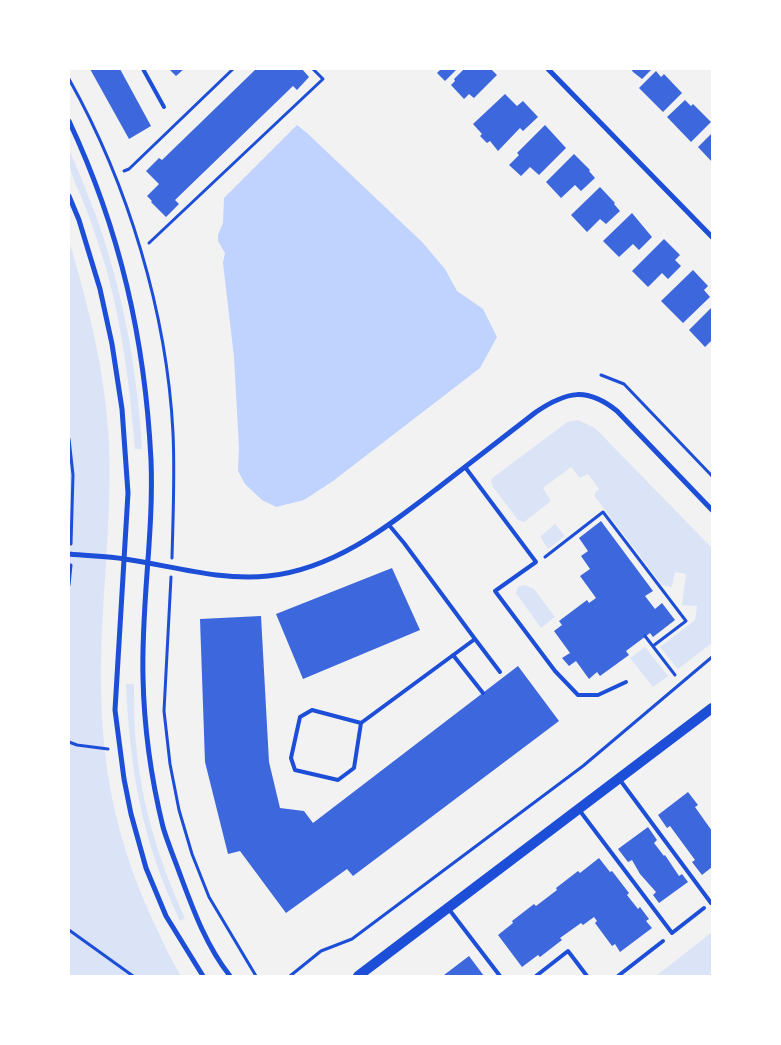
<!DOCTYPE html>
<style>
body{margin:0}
#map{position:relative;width:781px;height:1045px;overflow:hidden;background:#f2f2f2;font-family:"Golos Text",sans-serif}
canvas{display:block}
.frame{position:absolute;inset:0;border:70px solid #fff;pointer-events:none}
</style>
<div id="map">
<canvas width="781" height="1045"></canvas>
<div class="frame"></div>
</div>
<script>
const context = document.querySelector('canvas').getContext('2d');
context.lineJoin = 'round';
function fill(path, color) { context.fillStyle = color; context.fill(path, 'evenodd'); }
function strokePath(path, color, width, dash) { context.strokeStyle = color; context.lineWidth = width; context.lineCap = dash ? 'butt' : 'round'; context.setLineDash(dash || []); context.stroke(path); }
const green = new Path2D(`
 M 69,149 C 83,182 97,215 107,249 C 127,314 138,381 142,449 L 135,449 C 130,390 123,332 108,275 C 101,252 94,229 85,206 C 77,185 67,172 69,149 Z
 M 69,241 C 89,307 106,375 109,445 C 112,526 100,607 101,688 C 102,775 119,850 157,929 C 164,945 172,961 181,976 L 69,976 Z
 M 578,420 L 595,428 L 712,548 L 712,643 L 678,669 L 660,647 L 695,620 L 697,606 L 682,605 L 686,574 L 675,572 L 672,587 L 662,585 L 595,497 L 595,493 L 599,489 L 588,474 L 580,478 L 571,467 L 543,488 L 551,501 L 524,522 L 518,520 L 493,487 L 491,479 L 562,426 L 567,422 Z
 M 555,524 L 565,536 L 548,549 L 541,538 L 541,536 Z
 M 525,585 L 534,589 L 555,617 L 541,628 L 516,593 L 518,587 Z
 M 645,647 L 668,676 L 653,687 L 630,658 Z
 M 126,684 L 134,684 C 134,707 134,730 137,753 C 143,810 161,866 185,918 L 180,921 C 142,841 130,772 126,684 Z
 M 712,932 L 712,976 L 656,976 Z`);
const water = new Path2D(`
 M 297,125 L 307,133 L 422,242 L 445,269 L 457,291 L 483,309 L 497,337 L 480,368 L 333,481 L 304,500 L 276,507 L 262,500 L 245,484 L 238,471 L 239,448 L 234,357 L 223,263 L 225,253 L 218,241 L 218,235 L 223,223 L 224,198 Z`);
const building = new Path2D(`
 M 90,69 L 120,69 L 151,126 L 129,139 Z
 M 169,69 L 184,69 L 176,76 Z
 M 256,69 L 302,69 L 309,77 L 297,90 L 293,86 L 175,200 L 179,204 L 166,217 L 151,202 L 152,201 L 147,196 L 159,184 L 146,171 L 159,158 L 162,160 Z
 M 441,69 L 457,69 L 445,81 L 437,73 Z
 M 464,69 L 491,69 L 497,75 L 474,98 L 469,94 L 464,99 L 451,85 L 455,81 L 454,79 Z
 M 631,69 L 652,69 L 642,79 L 633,72 Z
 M 656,71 L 661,77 L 664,74 L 682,93 L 663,112 L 639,88 Z
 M 505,94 L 517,106 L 523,101 L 538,117 L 523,131 L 520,128 L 498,151 L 490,141 L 487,143 L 480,136 L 482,134 L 473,124 Z
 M 685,100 L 691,106 L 693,104 L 711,122 L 691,142 L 667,117 Z
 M 545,125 L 566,148 L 539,175 L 530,167 L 521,176 L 509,165 L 519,155 L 517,153 Z
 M 712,133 L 712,162 L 698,147 Z
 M 574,154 L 590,170 L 589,171 L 595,178 L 581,191 L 575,185 L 561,198 L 546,182 Z
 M 600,187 L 615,203 L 614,204 L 620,211 L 606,224 L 600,219 L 587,232 L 571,215 Z
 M 632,213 L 652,237 L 639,250 L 633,244 L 619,257 L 603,241 Z
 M 664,239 L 680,255 L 675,260 L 681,266 L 668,279 L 662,273 L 648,287 L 632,271 Z
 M 693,270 L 708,286 L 704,290 L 710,297 L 683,323 L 661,301 Z
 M 712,307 L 712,340 L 705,347 L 689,330 Z
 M 601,521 L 653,591 L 645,596 L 655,609 L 662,603 L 675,620 L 653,637 L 650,633 L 626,651 L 629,655 L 600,676 L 597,672 L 589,679 L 576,661 L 569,666 L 562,658 L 570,653 L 554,631 L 562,625 L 559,621 L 587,600 L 589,603 L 596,598 L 580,576 L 590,569 L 581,556 L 588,551 L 579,538 Z
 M 392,568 L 420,630 L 303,679 L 276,614 Z
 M 261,616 L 269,762 L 280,808 L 304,811 L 313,823 L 518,666 L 559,721 L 353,876 L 347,869 L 286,913 L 240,851 L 228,854 L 205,762 L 200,619 Z
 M 688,792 L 698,805 L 695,807 L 712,831 L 712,867 L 702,875 L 692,862 L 695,860 L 670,826 L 667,828 L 658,815 Z
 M 648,827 L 657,840 L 654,843 L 664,856 L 665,855 L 679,876 L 682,874 L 688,882 L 659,903 L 653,895 L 656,892 L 640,874 L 632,860 L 628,862 L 618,849 Z
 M 599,858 L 610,872 L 612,871 L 629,893 L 627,895 L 638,909 L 640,907 L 649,919 L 646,921 L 652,928 L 620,952 L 615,944 L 612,946 L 595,923 L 597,921 L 594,917 L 583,925 L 581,923 L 560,938 L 562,940 L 540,957 L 538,955 L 522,967 L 498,935 L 513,923 L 512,921 L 534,904 L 536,906 L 557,890 L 556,888 L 578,871 L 580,873 Z
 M 469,956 L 484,976 L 445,976 L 444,975 Z`);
const path = new Path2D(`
 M 69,79 C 128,184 167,313 173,433 C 175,475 173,516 172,558
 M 124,171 L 129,169 L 233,69
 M 149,243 L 323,79 L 313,69
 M 601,375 L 624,384 L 712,476
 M 69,439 L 73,475 L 71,544
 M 545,557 L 603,512 L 686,621 L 653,646
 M 171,577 L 164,711 L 170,764 L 179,810 L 192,854 L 209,897 L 256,976
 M 69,585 L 71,565
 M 645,636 L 675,675
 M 69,742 L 77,745 L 108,749
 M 69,930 L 133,976
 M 290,976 L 321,951 L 352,939 L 583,766 L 712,657`);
const service = new Path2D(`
 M 143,69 L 164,107
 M 465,467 L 536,562 L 495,591 L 555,671 L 578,695 L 598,695 L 626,682
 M 475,639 L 500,672
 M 453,655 L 483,693
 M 361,723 L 354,768 L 338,780 L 295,770 L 291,758 L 300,717 L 312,710 L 361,723 L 475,639 L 404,543 L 389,525
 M 620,780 L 711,903 L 712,902
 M 580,811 L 672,933 L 704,908
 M 448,908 L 500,976
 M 536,976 L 568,951 L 587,976
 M 618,976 L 663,941`);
const minor = new Path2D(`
 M 548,69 L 712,237
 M 69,121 C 120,230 145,339 151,460 C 154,532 141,605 143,677 C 144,727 151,778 163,827 C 168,844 175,860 181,877 C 194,912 207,947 230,976
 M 69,196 L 79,220 L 100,289 L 112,344 L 122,409 L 128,493 L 115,710 L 124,779 L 131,814 L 146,868 L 166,916 L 203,976
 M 69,554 C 88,556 107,556 125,559 C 172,566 220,581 268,576 C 336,569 391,524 443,484 C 474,460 505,436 536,412 C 567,391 587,387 617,411 L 712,510`);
const secondary = new Path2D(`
 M 358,976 L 712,708`);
fill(green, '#dbe4f7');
fill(water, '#bfd3fe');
fill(building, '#3d67dc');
strokePath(path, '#1d4ed8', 3);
strokePath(service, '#1d4ed8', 4);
strokePath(minor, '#1d4ed8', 5);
strokePath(secondary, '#1d4ed8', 10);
</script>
